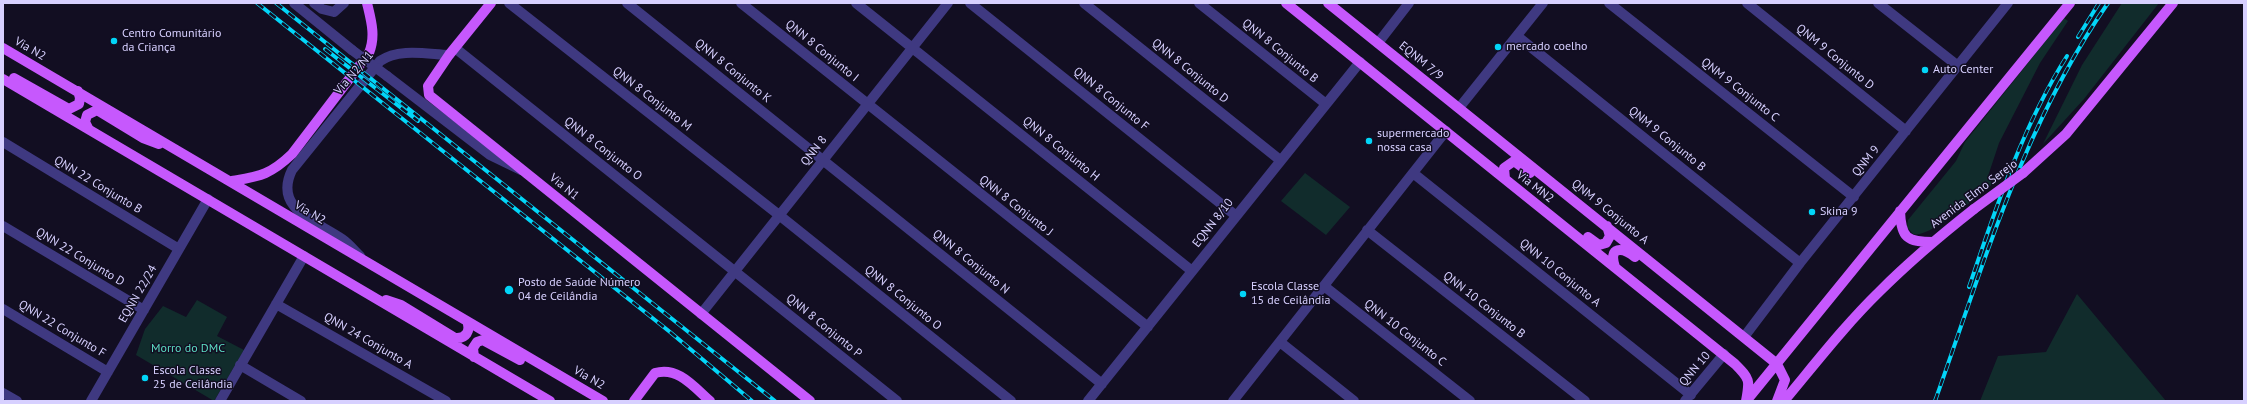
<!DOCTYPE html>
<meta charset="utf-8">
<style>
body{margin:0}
#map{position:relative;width:2247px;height:404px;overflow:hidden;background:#120e22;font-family:"PT Sans",sans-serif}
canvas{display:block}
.frame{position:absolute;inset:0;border:4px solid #d7d0ff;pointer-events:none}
</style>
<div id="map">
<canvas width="2247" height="404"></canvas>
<div class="frame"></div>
</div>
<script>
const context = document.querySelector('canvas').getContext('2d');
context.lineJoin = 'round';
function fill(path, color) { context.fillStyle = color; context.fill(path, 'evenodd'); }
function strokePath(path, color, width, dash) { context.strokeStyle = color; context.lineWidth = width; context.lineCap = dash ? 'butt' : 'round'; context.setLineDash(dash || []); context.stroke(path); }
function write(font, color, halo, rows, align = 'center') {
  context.font = font + ' "PT Sans",sans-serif'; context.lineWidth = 3; context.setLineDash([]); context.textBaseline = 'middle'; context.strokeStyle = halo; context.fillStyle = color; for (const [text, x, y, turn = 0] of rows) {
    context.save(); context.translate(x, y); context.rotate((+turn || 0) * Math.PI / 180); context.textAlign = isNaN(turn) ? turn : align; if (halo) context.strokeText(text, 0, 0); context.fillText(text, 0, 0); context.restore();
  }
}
const green = new Path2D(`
 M 2122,3 L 2159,3 L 2084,99 L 2043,144 L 2082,65 Z
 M 2064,18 L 2068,21 L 2040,63 L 1999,143 L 1987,179 L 1994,183 C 1980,194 1930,239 1913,234 L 1907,227 L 1908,220 L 1956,161 L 1965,142 Z
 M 1305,173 L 1350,207 L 1326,235 L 1281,201 Z
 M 2077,294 L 2166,401 L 1980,401 L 1998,356 L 2046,352 Z
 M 197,300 L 227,317 L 217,336 L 244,350 L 214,401 L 136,355 L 145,329 L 163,306 L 186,317 Z`);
const minor = new Path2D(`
 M 294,3 L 352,50
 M 314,3 L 322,9 L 334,12 L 344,3
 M 509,3 L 779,215 L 1011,401
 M 627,3 L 1102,384
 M 741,3 L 1148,327
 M 856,3 L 1192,271
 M 970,3 L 1235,215
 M 1084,3 L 1280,160
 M 1199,3 L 1326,104
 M 1609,3 L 1854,197
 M 1747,3 L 1906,131
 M 1878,3 L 1958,66
 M 1517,36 L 1800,263
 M 1378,43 L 1409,3
 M 455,48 L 897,401
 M 387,76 L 490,155 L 521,170
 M 1459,108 L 1543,3
 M 3,142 L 179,249
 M 1413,173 L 1691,395
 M 3,226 L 144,310
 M 1367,230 L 1585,401
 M 360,256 C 354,250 348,243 342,239 C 316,221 273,209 292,170 L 380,61 C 399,48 426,54 449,55
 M 1324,286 L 1470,401
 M 276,304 L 446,401
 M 3,309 L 108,372
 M 701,314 L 948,3
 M 1744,337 L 1800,263 L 2008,3
 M 1280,342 L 1354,401
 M 240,365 L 301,401
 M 3,393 L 17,401
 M 91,401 L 208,199
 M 220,401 L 304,256
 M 1088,401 L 1360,62
 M 1233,401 L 1446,131
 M 1685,401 L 1724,354`);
const major = new Path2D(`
 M 491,3 L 449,55 L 428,86 L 429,95 L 810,401
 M 1286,3 L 1735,364 C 1750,379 1750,380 1746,401
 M 1328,3 L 1777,364 L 1785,380 L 1777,401
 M 3,48 L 603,401
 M 14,78 L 69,109 L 79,104 L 80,98 L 78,91
 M 3,79 L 550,401
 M 88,128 L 85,122 L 87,115 L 97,110 L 143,138 L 159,144
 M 2023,173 L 2066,134 L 2173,3
 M 1505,179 L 1504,168 L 1514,161 L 1530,173
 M 232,181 C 260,176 270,175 292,154 L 369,53 C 376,36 371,20 367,3
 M 1900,211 C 1901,238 1907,242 1933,242
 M 1588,237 L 1599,245 L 1606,243 L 1610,236 L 1607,226
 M 1615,267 C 1608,246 1622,247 1635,257
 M 386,300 L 401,305 L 455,338 C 466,339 471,331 467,321
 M 474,357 L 473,348 L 477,342 L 483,340 L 520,360
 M 1747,400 L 2070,3
 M 634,401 L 655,373 C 678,366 694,387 710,401
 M 1784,401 C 1815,364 1845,325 1880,291 C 1909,262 1941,235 1974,209`);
const rail = new Path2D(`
 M 257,3 L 670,332 L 752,401
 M 276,3 L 775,401
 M 2078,37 L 2099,3
 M 325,49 L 418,121
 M 1969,287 C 1996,208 2022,127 2067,56
 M 1935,401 C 1984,263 2024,124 2108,3`);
const minorBridge = new Path2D(`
 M 352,50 L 387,76`);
const majorBridge = new Path2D(`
 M 1974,209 L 2023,173`);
const markers = [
 [114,41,4,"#02d5f8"],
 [1498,47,4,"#02d5f8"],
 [1925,70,4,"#02d5f8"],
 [1369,141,4,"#02d5f8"],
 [1812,212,4,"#02d5f8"],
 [509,290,5,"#02d5f8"],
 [1243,294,4,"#02d5f8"],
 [145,378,4,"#02d5f8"]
];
const poiNames = [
 ["Centro Comunitário",122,34],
 ["da Criança",122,48],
 ["mercado coelho",1506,47],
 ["Auto Center",1933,70],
 ["supermercado",1377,134],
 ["nossa casa",1377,148],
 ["Skina 9",1820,212],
 ["Posto de Saúde Número",518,283],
 ["04 de Ceilândia",518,297],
 ["Escola Classe",1251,287],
 ["15 de Ceilândia",1251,301],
 ["Escola Classe",153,371],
 ["25 de Ceilândia",153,385]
];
const streetNames = [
 ["Via N2",30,49,30],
 ["QNN 8 Conjunto I",822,51,39],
 ["QNN 8 Conjunto B",1280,51,39],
 ["QNM 9 Conjunto D",1835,57,39],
 ["EQNM 7/9",1421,61,39],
 ["QNN 8 Conjunto K",733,71,39],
 ["QNN 8 Conjunto D",1190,71,39],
 ["Via N2/N1",354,73,-49],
 ["QNM 9 Conjunto C",1740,90,38],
 ["QNN 8 Conjunto M",652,99,38],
 ["QNN 8 Conjunto F",1111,99,39],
 ["QNM 9 Conjunto B",1667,139,39],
 ["QNN 8 Conjunto O",603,149,38],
 ["QNN 8 Conjunto H",1061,149,39],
 ["QNN 8",814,151,-52],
 ["QNM 9",1866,161,-51],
 ["QNN 22 Conjunto B",98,185,31],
 ["Via N1",564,187,39],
 ["Via MN2",1535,187,38],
 ["Avenida Elmo Serejo",1974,194,-37],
 ["QNN 8 Conjunto J",1016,206,38],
 ["QNM 9 Conjunto A",1610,212,39],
 ["Via N2",310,213,31],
 ["EQNN 8/10",1213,223,-52],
 ["QNN 22 Conjunto D",80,257,31],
 ["QNN 8 Conjunto N",971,262,39],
 ["QNN 10 Conjunto A",1560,273,39],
 ["EQNN 22/24",138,294,-60],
 ["QNN 8 Conjunto O",903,298,39],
 ["QNN 10 Conjunto B",1484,305,38],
 ["QNN 8 Conjunto P",824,326,39],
 ["QNN 22 Conjunto F",62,329,31],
 ["QNN 10 Conjunto C",1405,333,38],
 ["QNN 24 Conjunto A",368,341,30],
 ["QNN 10",1695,369,-50],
 ["Via N2",589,378,30]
];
const parkNames = [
 ["Morro do DMC",188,349]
];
fill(green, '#112c2c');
strokePath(minor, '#3f3981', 10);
strokePath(major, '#c658fd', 10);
strokePath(rail, '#02d5f8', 4);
strokePath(rail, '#120e22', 2.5, [8]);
strokePath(minorBridge, '#3f3981', 10);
strokePath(majorBridge, '#c658fd', 10);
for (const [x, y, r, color] of markers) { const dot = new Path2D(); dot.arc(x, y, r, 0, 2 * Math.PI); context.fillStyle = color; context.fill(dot); strokePath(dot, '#120e22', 1.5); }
write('12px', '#d7d0ff', '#120e22', poiNames, 'left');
write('12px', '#d7d0ff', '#120e22', streetNames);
write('12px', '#5cdec3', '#120e22', parkNames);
</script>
